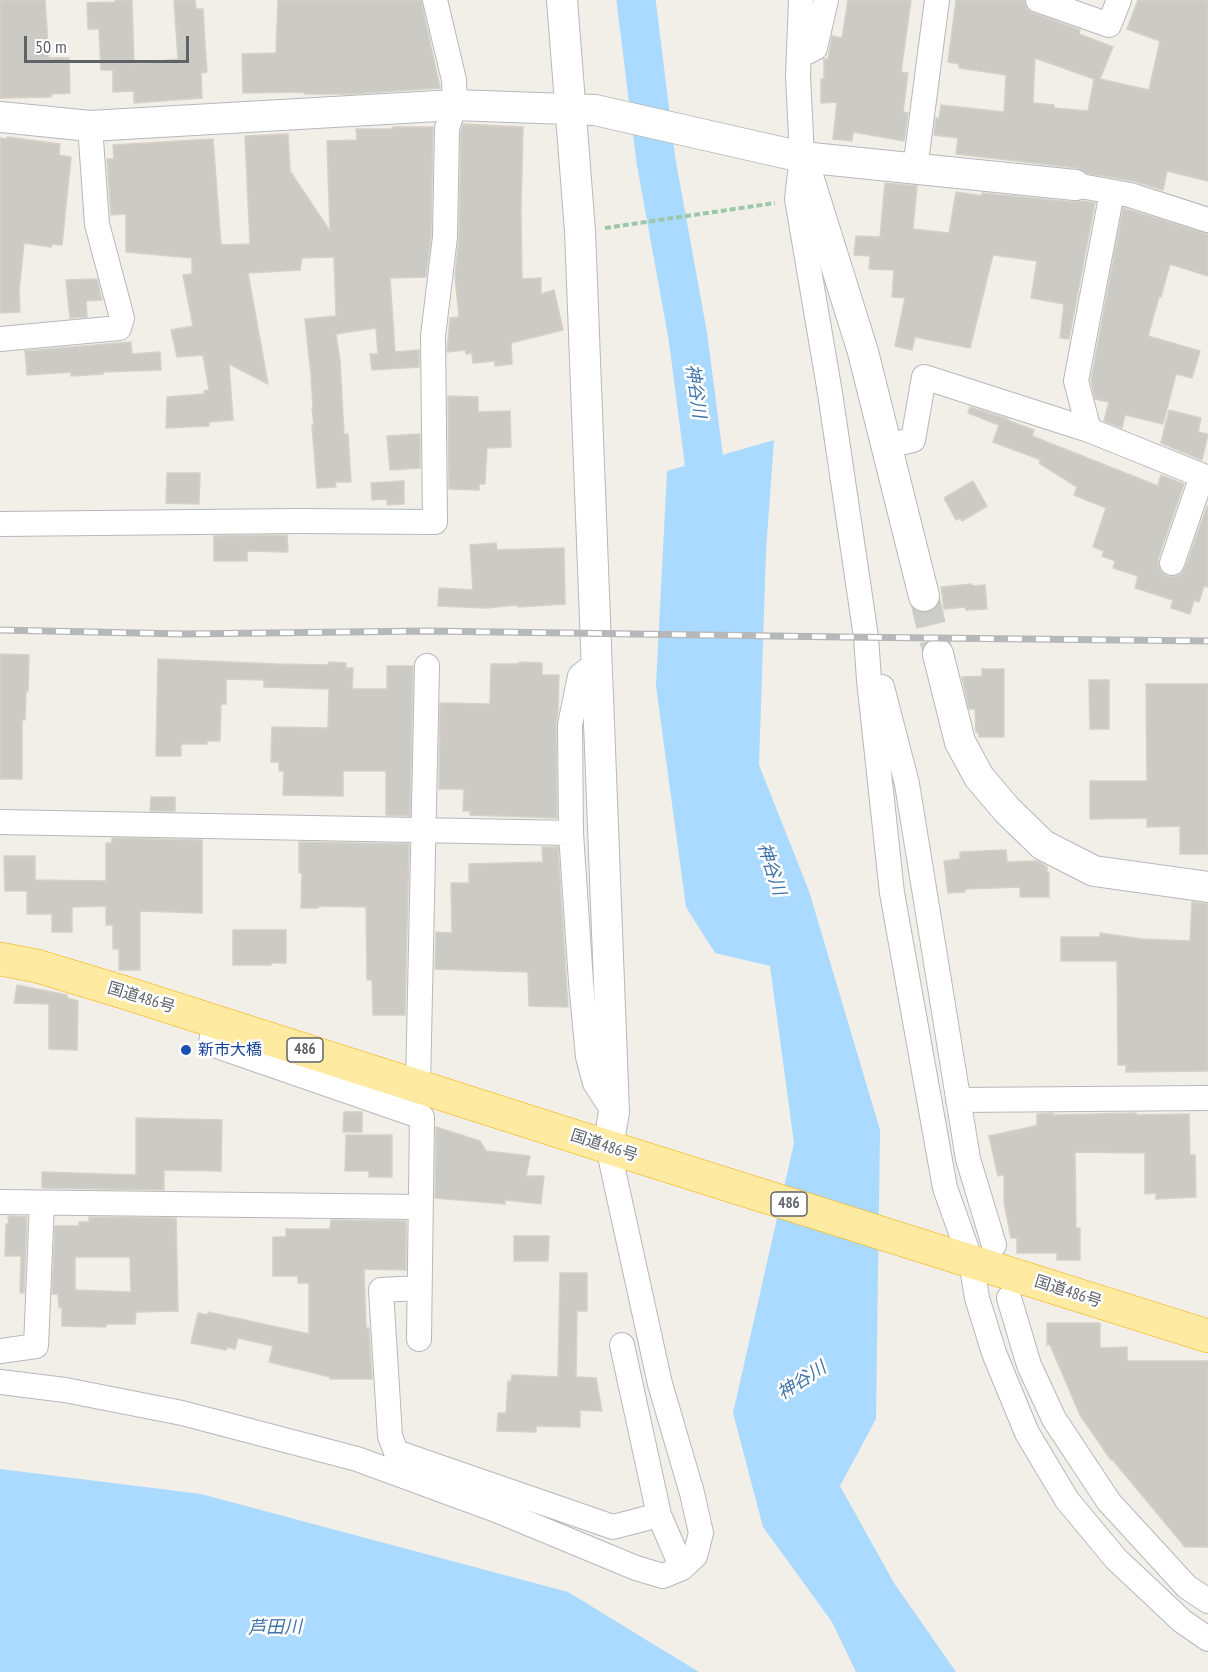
<!DOCTYPE html>
<meta charset="utf-8">
<style>
body{margin:0}
#map{position:relative;width:1208px;height:1672px;overflow:hidden;background:#f1efe8;font-family:"PT Sans Narrow",sans-serif}
canvas{display:block}
.scale{position:absolute;left:24px;top:36px;width:165px;height:27px;box-sizing:border-box;border:3px solid #5f6368;border-top:0;padding-left:8px;font-size:18px;line-height:21px;white-space:nowrap;color:#5f6368;-webkit-text-stroke:4px #fff;paint-order:stroke}
</style>
<div id="map">
<canvas width="1208" height="1672"></canvas>
<div class="scale">50 m</div>
</div>
<script>
const context = document.querySelector('canvas').getContext('2d');
context.lineJoin = 'round';
function fill(path, color) { context.fillStyle = color; context.fill(path, 'evenodd'); }
function strokePath(path, color, width, dash) { context.strokeStyle = color; context.lineWidth = width; context.lineCap = dash ? 'butt' : 'round'; context.setLineDash(dash || []); context.stroke(path); }
function write(font, color, halo, rows, align = 'center') {
  context.font = font + ' "PT Sans Narrow","Noto Sans JP",sans-serif'; context.lineWidth = 5; context.setLineDash([]); context.textBaseline = 'middle'; context.strokeStyle = halo; context.fillStyle = color; for (const [text, x, y, turn = 0] of rows) {
    context.save(); context.translate(x, y); context.rotate((+turn || 0) * Math.PI / 180); context.textAlign = isNaN(turn) ? turn : align; if (halo) context.strokeText(text, 0, 0); context.fillText(text, 0, 0); context.restore();
  }
}
const water = new Path2D(`
 M 774,440 L 766,551 L 759,765 L 809,891 L 880,1130 L 876,1419 L 840,1486 L 894,1583 L 956,1672 L 856,1672 L 832,1622 L 763,1527 L 733,1413 L 794,1143 L 770,966 L 715,953 L 686,907 L 656,686 L 667,471 Z
 M 0,1469 L 201,1494 L 568,1592 L 699,1672 L 0,1672 Z`);
const river = new Path2D(`
 M 636,0 L 656,161 L 688,337 L 704,461 L 702,514`);
const building = new Path2D(`
 M 0,0 L 45,0 L 49,58 L 69,58 L 70,93 L 51,94 L 51,97 L 0,98 Z
 M 115,0 L 132,0 L 134,64 L 178,59 L 174,0 L 195,0 L 196,9 L 203,9 L 205,44 L 207,72 L 201,73 L 202,98 L 134,103 L 134,91 L 113,92 L 113,70 L 101,70 L 99,29 L 88,29 L 87,3 L 115,2 Z
 M 278,0 L 421,0 L 440,88 L 350,94 L 304,94 L 304,92 L 243,93 L 242,54 L 276,53 Z
 M 848,0 L 911,0 L 901,72 L 908,73 L 903,112 L 908,113 L 904,141 L 853,132 L 852,141 L 833,139 L 837,102 L 821,103 L 821,79 L 824,79 L 824,59 L 828,59 L 832,36 L 842,38 Z
 M 956,0 L 1024,0 L 1027,9 L 1033,13 L 1080,30 L 1079,34 L 1113,47 L 1100,79 L 1149,90 L 1160,41 L 1127,29 L 1138,0 L 1208,0 L 1208,181 L 1167,171 L 1163,190 L 1133,181 L 1086,173 L 1077,168 L 956,154 L 958,138 L 934,135 L 936,118 L 939,119 L 941,105 L 1004,112 L 1006,75 L 959,68 L 959,64 L 948,62 ZM 1035,58 L 1094,79 L 1088,111 L 1054,108 L 1054,105 L 1033,103 Z
 M 463,124 L 523,127 L 521,210 L 522,279 L 541,278 L 541,294 L 554,290 L 563,330 L 511,343 L 512,364 L 495,366 L 495,361 L 473,363 L 472,353 L 466,354 L 466,350 L 447,352 L 450,318 L 459,317 L 455,276 L 459,237 L 461,131 Z
 M 393,127 L 433,127 L 431,236 L 426,277 L 390,278 L 395,352 L 419,350 L 419,367 L 372,370 L 370,354 L 378,354 L 376,328 L 336,334 L 340,361 L 344,434 L 348,434 L 351,482 L 335,482 L 336,487 L 317,488 L 312,425 L 314,425 L 312,408 L 313,407 L 311,375 L 305,319 L 336,316 L 334,257 L 302,258 L 300,270 L 248,273 L 268,384 L 229,364 L 233,420 L 209,422 L 209,426 L 166,428 L 167,397 L 204,394 L 204,391 L 209,390 L 203,355 L 177,357 L 171,330 L 193,326 L 183,275 L 192,274 L 192,258 L 126,252 L 126,214 L 111,215 L 107,159 L 114,159 L 113,145 L 213,139 L 221,245 L 250,244 L 245,136 L 288,134 L 290,171 L 330,231 L 327,141 L 357,140 L 356,129 L 393,129 Z
 M 7,137 L 60,144 L 59,155 L 71,157 L 62,245 L 52,244 L 51,247 L 24,243 L 19,292 L 20,312 L 0,313 L 0,138 L 7,139 Z
 M 885,183 L 917,186 L 913,229 L 949,233 L 956,192 L 982,196 L 982,193 L 1073,202 L 1082,201 L 1095,203 L 1069,339 L 1060,338 L 1064,304 L 1031,298 L 1037,261 L 993,255 L 970,348 L 915,337 L 912,350 L 895,346 L 905,298 L 892,297 L 894,270 L 869,269 L 870,256 L 854,255 L 856,236 L 880,237 Z
 M 1123,208 L 1208,234 L 1208,276 L 1170,264 L 1161,297 L 1159,297 L 1148,336 L 1200,351 L 1192,378 L 1176,374 L 1163,424 L 1125,415 L 1122,428 L 1104,421 L 1109,402 L 1095,399 L 1091,380 Z
 M 97,279 L 102,300 L 86,301 L 87,317 L 70,318 L 66,280 Z
 M 131,342 L 132,354 L 160,352 L 161,370 L 103,372 L 103,374 L 71,376 L 71,372 L 27,375 L 25,351 Z
 M 448,396 L 478,397 L 478,412 L 510,411 L 511,447 L 487,448 L 485,484 L 479,484 L 479,490 L 449,489 Z
 M 970,407 L 1008,419 L 1007,420 L 1034,430 L 1032,436 L 1158,486 L 1161,475 L 1184,484 L 1158,559 L 1158,565 L 1161,572 L 1167,576 L 1175,577 L 1181,574 L 1185,568 L 1207,506 L 1208,506 L 1208,587 L 1204,586 L 1199,602 L 1194,600 L 1190,614 L 1171,608 L 1173,600 L 1135,588 L 1138,576 L 1113,568 L 1115,561 L 1102,556 L 1104,551 L 1093,547 L 1106,508 L 1074,495 L 1077,487 L 1039,463 L 1041,460 L 993,442 L 999,425 L 968,413 Z
 M 1169,410 L 1201,418 L 1198,432 L 1208,434 L 1202,460 L 1161,443 Z
 M 420,434 L 420,468 L 390,470 L 387,436 Z
 M 167,473 L 200,473 L 199,504 L 166,503 Z
 M 404,481 L 404,504 L 387,505 L 387,499 L 372,500 L 371,483 Z
 M 973,481 L 987,506 L 962,521 L 960,518 L 956,520 L 944,498 Z
 M 287,535 L 288,552 L 247,551 L 247,561 L 214,561 L 214,536 Z
 M 496,543 L 497,550 L 564,548 L 565,604 L 518,607 L 517,605 L 487,608 L 438,606 L 439,588 L 473,590 L 470,545 Z
 M 972,584 L 972,586 L 985,585 L 987,609 L 966,610 L 965,607 L 944,609 L 941,587 Z
 M 0,654 L 29,655 L 28,691 L 26,691 L 25,720 L 22,720 L 22,779 L 0,779 Z
 M 158,659 L 277,664 L 329,665 L 329,662 L 346,663 L 346,668 L 353,668 L 352,689 L 387,689 L 387,666 L 413,666 L 410,816 L 386,815 L 386,771 L 343,771 L 343,796 L 283,795 L 284,771 L 279,771 L 279,762 L 271,762 L 272,727 L 328,728 L 329,689 L 264,687 L 264,680 L 226,679 L 226,704 L 221,704 L 220,741 L 207,741 L 207,744 L 181,744 L 181,756 L 156,756 Z
 M 519,662 L 542,663 L 542,675 L 559,675 L 558,710 L 556,725 L 557,818 L 470,815 L 470,811 L 463,811 L 464,789 L 439,789 L 440,703 L 490,704 L 491,664 L 519,664 Z
 M 982,669 L 1004,669 L 1004,737 L 979,737 L 979,733 L 976,732 L 975,709 L 969,709 L 962,677 L 982,676 Z
 M 1089,680 L 1109,680 L 1109,729 L 1090,729 Z
 M 1146,684 L 1208,684 L 1208,854 L 1180,854 L 1180,826 L 1147,827 L 1147,818 L 1090,819 L 1090,781 L 1147,781 Z
 M 151,797 L 175,797 L 175,811 L 150,811 Z
 M 112,838 L 202,840 L 202,913 L 140,911 L 140,970 L 119,970 L 119,949 L 113,949 L 113,925 L 106,925 L 106,906 L 72,907 L 72,932 L 52,932 L 52,914 L 27,914 L 27,891 L 5,891 L 4,856 L 35,856 L 35,880 L 106,881 L 106,843 L 112,843 Z
 M 299,842 L 409,844 L 405,1015 L 373,1015 L 372,980 L 367,980 L 366,907 L 318,906 L 318,908 L 301,908 L 302,873 L 299,873 Z
 M 542,847 L 558,847 L 568,1007 L 529,1006 L 528,972 L 435,969 L 436,932 L 452,933 L 451,883 L 469,883 L 469,864 L 543,862 Z
 M 1006,850 L 1007,862 L 1037,861 L 1047,867 L 1047,872 L 1049,872 L 1049,897 L 1020,897 L 1020,887 L 965,889 L 965,892 L 948,893 L 944,861 L 960,859 L 960,852 Z
 M 1192,902 L 1208,904 L 1208,1071 L 1126,1072 L 1126,1065 L 1118,1065 L 1117,961 L 1061,961 L 1061,937 L 1100,937 L 1100,933 L 1142,939 L 1190,941 Z
 M 233,930 L 286,930 L 286,963 L 271,963 L 271,965 L 233,965 Z
 M 17,985 L 67,995 L 67,998 L 78,1001 L 77,1050 L 49,1049 L 49,1004 L 14,1003 Z
 M 344,1112 L 362,1112 L 362,1132 L 343,1132 Z
 M 1053,1113 L 1053,1115 L 1136,1113 L 1136,1115 L 1189,1114 L 1190,1155 L 1195,1155 L 1196,1197 L 1156,1199 L 1156,1193 L 1145,1194 L 1145,1153 L 1075,1152 L 1076,1228 L 1080,1228 L 1080,1260 L 1057,1260 L 1057,1253 L 1017,1253 L 1017,1238 L 1011,1238 L 1004,1202 L 1004,1174 L 998,1176 L 989,1136 L 1035,1126 L 1037,1125 L 1037,1114 Z
 M 136,1118 L 222,1120 L 221,1171 L 164,1170 L 164,1190 L 42,1188 L 42,1172 L 136,1175 Z
 M 436,1127 L 480,1141 L 486,1151 L 530,1156 L 526,1176 L 544,1176 L 541,1204 L 505,1200 L 505,1204 L 435,1198 Z
 M 346,1135 L 392,1135 L 392,1177 L 369,1177 L 369,1171 L 345,1171 Z
 M 8,1216 L 27,1217 L 24,1293 L 20,1293 L 21,1256 L 5,1256 L 6,1224 L 9,1224 Z
 M 89,1217 L 176,1218 L 178,1311 L 136,1312 L 135,1324 L 106,1324 L 106,1327 L 62,1326 L 62,1307 L 59,1308 L 58,1294 L 52,1294 L 55,1226 L 79,1226 L 79,1222 L 89,1222 ZM 75,1257 L 130,1257 L 131,1292 L 75,1290 Z
 M 331,1220 L 406,1221 L 406,1270 L 364,1269 L 366,1328 L 369,1328 L 372,1379 L 330,1379 L 330,1377 L 269,1362 L 273,1346 L 238,1338 L 235,1349 L 227,1347 L 226,1350 L 191,1343 L 198,1313 L 208,1315 L 208,1312 L 309,1334 L 309,1283 L 298,1283 L 298,1276 L 273,1276 L 273,1237 L 286,1237 L 286,1229 L 330,1229 Z
 M 514,1236 L 549,1236 L 548,1261 L 514,1261 Z
 M 560,1273 L 587,1273 L 587,1311 L 577,1311 L 576,1377 L 596,1378 L 602,1411 L 580,1410 L 580,1427 L 536,1426 L 536,1432 L 497,1431 L 498,1413 L 506,1413 L 508,1381 L 511,1382 L 512,1375 L 558,1377 Z
 M 1047,1323 L 1100,1323 L 1100,1348 L 1127,1347 L 1127,1361 L 1208,1361 L 1208,1547 L 1185,1547 L 1112,1459 L 1111,1460 L 1080,1415 L 1050,1345 L 1047,1345 Z`);
const tertiaryTunnel = new Path2D(`
 M 924,596 L 938,654`);
const path = new Path2D(`
 M 605,228 L 775,203`);
const minor = new Path2D(`
 M 801,0 L 798,76 L 802,157 L 797,199 L 830,393 L 866,637 L 869,680 L 892,893 L 945,1188 L 971,1261 L 977,1298 L 994,1353 L 1027,1433 L 1067,1500 L 1116,1559 L 1182,1621 L 1208,1639
 M 1038,0 L 1109,25 L 1119,0
 M 799,56 L 815,48 L 826,0
 M 915,169 L 937,0
 M 1075,185 L 1130,195 L 1208,220
 M 1112,192 L 1076,381 L 1089,430 L 1208,478
 M 0,339 L 119,328 L 122,318 L 97,224 L 90,126
 M 886,446 L 913,440 L 924,377 L 1089,430
 M 0,524 L 297,521 L 435,522 L 433,336 L 445,237 L 447,128 L 455,105 L 454,80 L 435,0
 M 1172,563 L 1202,476
 M 596,663 L 580,676 L 570,725 L 571,833 L 581,982 L 588,1057 L 595,1083 L 614,1112
 M 882,687 L 907,784 L 968,1159 L 994,1245
 M 0,822 L 571,833
 M 214,1021 L 211,1044 L 422,1117 L 419,1339
 M 418,1086 L 427,666
 M 958,1100 L 1208,1098
 M 0,1202 L 420,1207
 M 419,1288 L 381,1290 L 390,1436 L 396,1452 L 613,1527 L 659,1515 L 682,1568
 M 1009,1298 L 1029,1365 L 1054,1419 L 1109,1502 L 1187,1587 L 1208,1601
 M 622,1345 L 659,1515
 M 0,1351 L 36,1346 L 42,1203
 M 0,1382 L 65,1390 L 182,1413 L 357,1459 L 496,1510 L 636,1568 L 663,1576 L 682,1568 L 695,1556 L 701,1533 L 692,1493 L 660,1384 L 608,1147`);
const tertiary = new Path2D(`
 M 562,0 L 580,231 L 614,1112 L 608,1147
 M 0,117 L 90,126 L 455,105 L 595,110 L 802,157 L 1075,185
 M 802,157 L 863,352 L 924,596
 M 938,654 L 960,742 L 979,777 L 1007,810 L 1043,845 L 1094,871 L 1208,887`);
const trunk = new Path2D(`
 M 0,959 L 37,966 L 126,993 L 608,1147 L 1208,1336`);
const rail = new Path2D(`
 M 0,630 L 184,634 L 427,631 L 843,637 L 1208,641`);
const markers = [
 [186,1050,6,"#1a4fb4"]
];
const shields = [
 [305,1050,36],
 [789,1204,36]
];
const shieldNames = [
 ["486",305,1050],
 ["486",789,1204]
];
const streetNames = [
 ["国道486号",141,998,17],
 ["国道486号",604,1146,18],
 ["国道486号",1068,1292,18]
];
const transitNames = [
 ["新市大橋",198,1050]
];
const waterNames = [
 ["神谷川",695,391,82],
 ["神谷川",771,869,72],
 ["神谷川",802,1381,-33],
 ["芦田川",275,1628,-1]
];
fill(water, '#aadaff');
strokePath(river, '#aadaff', 39);
fill(building, '#cccac5');
strokePath(building, '#d6d1c6', 1.5);
strokePath(tertiaryTunnel, '#ccccc8', 30, [30, 15]);
strokePath(minor, '#b5b8bc', 26);
strokePath(tertiary, '#b5b8bc', 32);
strokePath(trunk, '#f9ab00', 34);
strokePath(path, '#9cc7a9', 4, [6, 3]);
strokePath(minor, '#fff', 24);
strokePath(tertiary, '#fff', 30);
strokePath(trunk, '#feeaa1', 33);
strokePath(rail, '#b6b7b8', 7);
strokePath(rail, '#fff', 4.5, [14]);
for (const [x, y, r, color] of markers) { const dot = new Path2D(); dot.arc(x, y, r, 0, 2 * Math.PI); context.fillStyle = color; context.fill(dot); strokePath(dot, '#fff', 2); }
for (const [x, y, w] of shields) { const box = new Path2D(); box.roundRect(x - w / 2, y - 12, w, 24, 4.5); context.fillStyle = '#fff'; context.fill(box); strokePath(box, '#5f6368', 1.5); }
write('bold 15px', '#5f6368', null, shieldNames);
write('16px', '#5f6368', '#fff', streetNames);
write('16px', '#164399', '#fff', transitNames, 'left');
write('italic 18px', '#4174aa', '#fff', waterNames);
</script>
